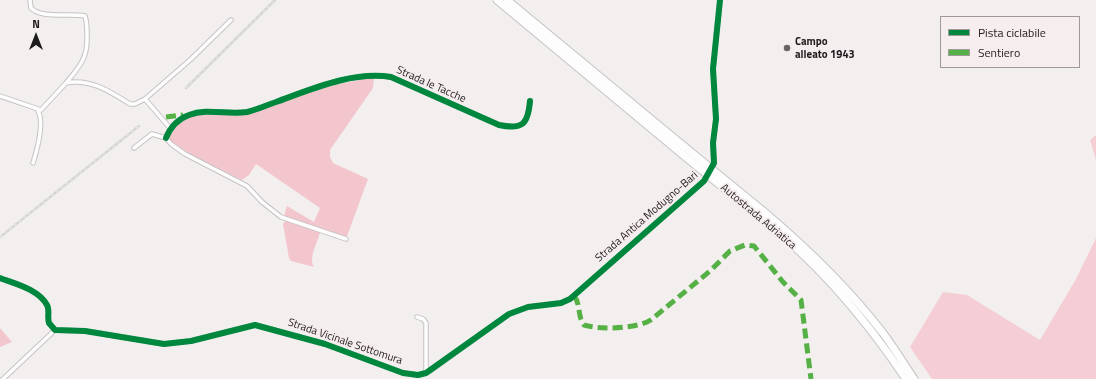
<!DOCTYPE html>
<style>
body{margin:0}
#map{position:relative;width:1096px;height:379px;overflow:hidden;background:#f3efef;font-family:"Titillium Web",sans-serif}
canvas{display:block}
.legend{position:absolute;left:940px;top:16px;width:140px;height:52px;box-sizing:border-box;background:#f5edee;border:1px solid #9f999a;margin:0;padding:5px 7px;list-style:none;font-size:12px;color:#1e1b1c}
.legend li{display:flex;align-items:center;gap:8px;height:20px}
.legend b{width:20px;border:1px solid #9f999a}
.north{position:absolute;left:16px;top:16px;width:40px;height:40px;-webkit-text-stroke:3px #f5edee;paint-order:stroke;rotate:0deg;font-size:11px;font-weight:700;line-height:16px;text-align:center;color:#1e1b1c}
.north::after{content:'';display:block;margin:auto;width:14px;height:18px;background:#1e1b1c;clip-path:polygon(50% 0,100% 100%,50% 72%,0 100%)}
</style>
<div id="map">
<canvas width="1096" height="379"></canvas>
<ul class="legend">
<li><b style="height:5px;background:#00873e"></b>Pista ciclabile</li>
<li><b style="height:5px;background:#55b145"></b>Sentiero</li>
</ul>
<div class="north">N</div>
</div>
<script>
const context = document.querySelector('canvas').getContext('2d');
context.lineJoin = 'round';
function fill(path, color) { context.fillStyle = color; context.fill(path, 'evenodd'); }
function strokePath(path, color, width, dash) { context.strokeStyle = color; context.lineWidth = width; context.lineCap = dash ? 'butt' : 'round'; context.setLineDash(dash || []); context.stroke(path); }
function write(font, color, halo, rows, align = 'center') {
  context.font = font + ' "Titillium Web",sans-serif'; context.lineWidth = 4; context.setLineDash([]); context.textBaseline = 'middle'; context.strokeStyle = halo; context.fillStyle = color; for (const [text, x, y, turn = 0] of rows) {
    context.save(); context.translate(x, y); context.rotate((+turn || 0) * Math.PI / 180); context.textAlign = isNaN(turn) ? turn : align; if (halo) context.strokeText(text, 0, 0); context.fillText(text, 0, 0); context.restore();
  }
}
const green = new Path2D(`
 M 1096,135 L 1096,160 L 1090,140 Z
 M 1096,238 L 1096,379 L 932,379 L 910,347 L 943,292 L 967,295 L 1040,340 L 1076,279 Z`);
const forest = new Path2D(`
 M 371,78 L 374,78 L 373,88 L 330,150 L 330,157 L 333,163 L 368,179 L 346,239 L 284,216 L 287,206 L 314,222 L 320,208 L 256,164 L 249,175 L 242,180 L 195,157 L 169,140 L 168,133 L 177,122 L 192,114 L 247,112 L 317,88 Z
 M 285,221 L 320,232 C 318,242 308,258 314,267 L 291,261 L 289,258 L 283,224 Z
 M 0,328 L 12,342 L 0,347 Z`);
const street = new Path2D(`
 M 30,0 L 31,8 C 42,19 69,13 85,16 C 87,22 87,28 87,35 C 88,58 80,66 66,83
 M 0,96 L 41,110 L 66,83 C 90,78 111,92 130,104 L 135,104 L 145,99
 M 170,128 L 145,99 L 190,60 L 231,20
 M 166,138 C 170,128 178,119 189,115 C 207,108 228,115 247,112 C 256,110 267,105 276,102 C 312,89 353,71 391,77 L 499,125 C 523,130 528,124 530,101
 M 134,148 L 152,134 L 166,138 L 171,144 L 185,154 L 247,186 L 262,202 L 281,217 L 346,239
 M 33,163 C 37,150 45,123 38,111
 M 711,170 L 714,163 L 713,143 L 716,119 L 713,69 L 720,0
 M 0,278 C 15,284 38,289 47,305 C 50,310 47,317 49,323 L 55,330 L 85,331 L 164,344 L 191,341 L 255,325 L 325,344 L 403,373 L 418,375 L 430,371 L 509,314 L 528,307 L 561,303 L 570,299 L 704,181 L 708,175
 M 417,317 L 423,319 L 426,323 L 426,373
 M 3,379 L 55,330`);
const highway = new Path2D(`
 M 497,0 L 682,154
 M 507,0 L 686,148
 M 763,211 C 807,248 848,288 883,333 C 894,348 904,364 914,379
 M 758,216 C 817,261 865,318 906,379`);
const rail = new Path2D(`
 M 186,88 L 275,0
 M 0,237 L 139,126`);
const highwayBridge = new Path2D(`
 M 686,148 L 763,211
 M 682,154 L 758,216`);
const quiet = new Path2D(`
 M 166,117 L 183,115
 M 574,296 C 581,304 577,316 584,325 C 600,330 639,329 652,319 L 710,271 L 730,251 L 745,245 L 754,246 L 783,282 L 801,300 L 811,379`);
const cycleway = new Path2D(`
 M 166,138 C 170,128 178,119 189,115 C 207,108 228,115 247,112 C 256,110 267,105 276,102 C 312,89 353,71 391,77 L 499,125 C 523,130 528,124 530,101
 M 0,278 C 15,284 38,289 47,305 C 50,310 47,317 49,323 L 55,330 L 85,331 L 164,344 L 191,341 L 255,325 L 325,344 L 403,373 L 418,375 L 426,373 L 509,314 L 528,307 L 561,303 L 570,299 L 704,181 L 714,163 L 713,143 L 716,119 L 713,69 L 720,0`);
const markers = [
 [787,48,4,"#696566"]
];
const poiNames = [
 ["Campo",795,42],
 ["alleato 1943",795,55]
];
const streetNames = [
 ["Strada le Tacche",431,85,24],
 ["Strada Antica Modugno-Bari",647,217,-41],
 ["Autostrada Adriatica",758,217,40],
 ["Strada Vicinale Sottomura",345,342,19]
];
fill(green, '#f4ced4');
fill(forest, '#f3c5cd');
strokePath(street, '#c6c3c4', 5.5);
strokePath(highway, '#c6c3c4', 9);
strokePath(street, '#fdfdfd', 3.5);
strokePath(highway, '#fdfdfd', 7);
strokePath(rail, '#d4d4d4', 2.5);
strokePath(rail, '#f5edee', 1, [3]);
strokePath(highwayBridge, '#c6c3c4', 9, []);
strokePath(highwayBridge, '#fdfdfd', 7);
strokePath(quiet, '#55b145', 5, [10, 5]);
strokePath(cycleway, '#00873e', 6);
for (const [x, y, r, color] of markers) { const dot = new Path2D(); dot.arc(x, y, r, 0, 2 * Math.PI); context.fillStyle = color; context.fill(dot); strokePath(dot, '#f5edee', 1.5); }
write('bold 11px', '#1e1b1c', '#f5edee', poiNames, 'left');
write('11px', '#1e1b1c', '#f5edee', streetNames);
</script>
